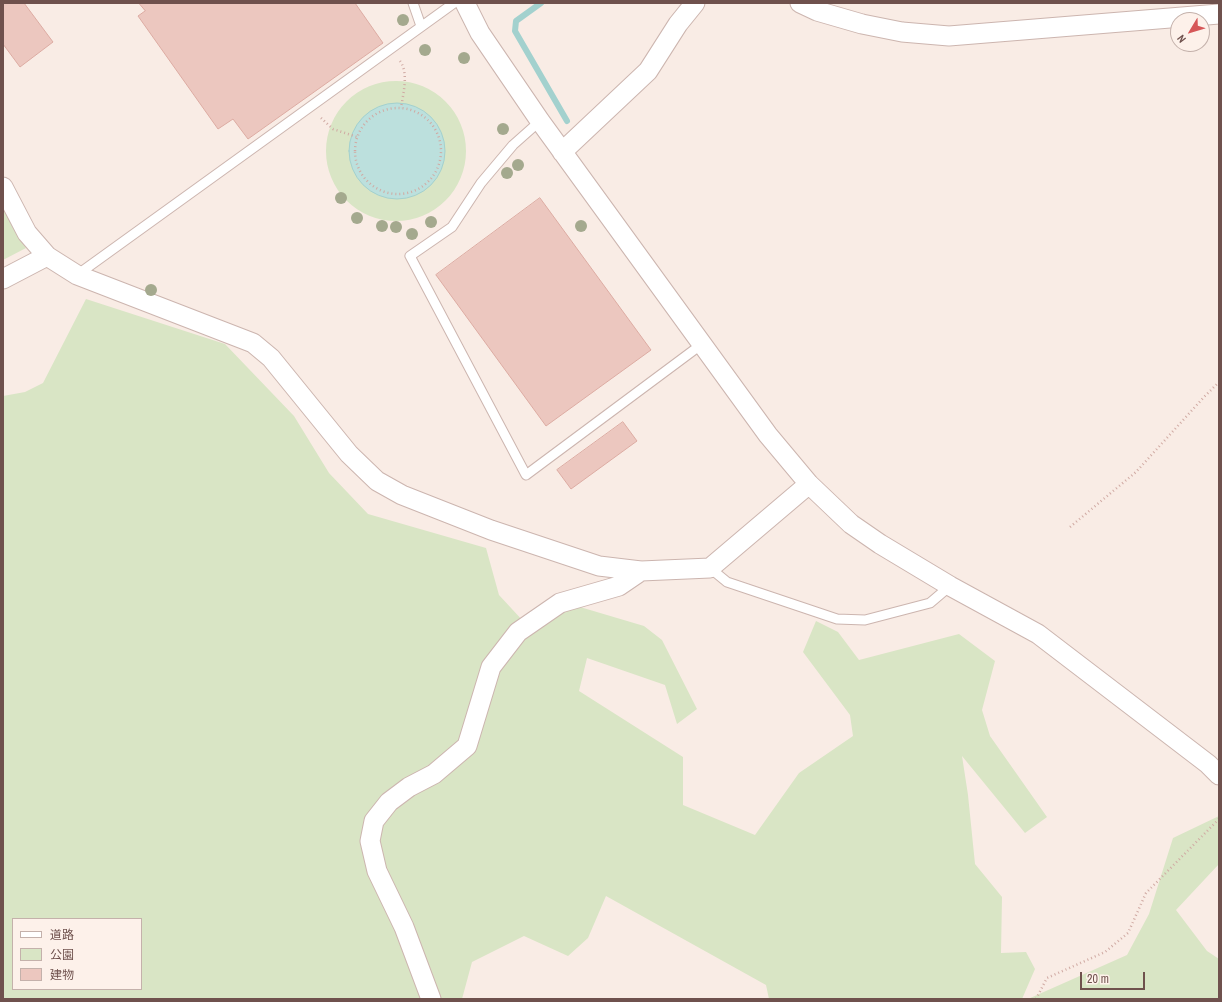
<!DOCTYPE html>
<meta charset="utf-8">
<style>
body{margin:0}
#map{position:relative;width:1222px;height:1002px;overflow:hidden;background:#f9ece5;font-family:"Archivo Narrow","Noto Sans JP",sans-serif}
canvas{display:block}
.frame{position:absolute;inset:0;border:4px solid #6f514d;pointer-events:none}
.legend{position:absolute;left:12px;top:918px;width:130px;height:72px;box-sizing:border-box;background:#fdf1ea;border:1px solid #c4b1ab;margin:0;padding:5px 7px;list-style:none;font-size:12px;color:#6f514d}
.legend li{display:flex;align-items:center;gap:8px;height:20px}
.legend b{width:20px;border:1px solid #c4b1ab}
.north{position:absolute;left:1170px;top:12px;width:40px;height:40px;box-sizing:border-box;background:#fdf1ea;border:1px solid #c4b1ab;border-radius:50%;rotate:232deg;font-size:11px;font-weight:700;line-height:16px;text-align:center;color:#6f514d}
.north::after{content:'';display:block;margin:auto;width:14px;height:18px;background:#d65758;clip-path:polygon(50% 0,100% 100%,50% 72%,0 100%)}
.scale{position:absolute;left:1080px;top:972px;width:65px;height:18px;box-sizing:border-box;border:2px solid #6f514d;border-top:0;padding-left:5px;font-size:12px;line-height:14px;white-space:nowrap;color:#6f514d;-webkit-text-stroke:3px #fdf1ea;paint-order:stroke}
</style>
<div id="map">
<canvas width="1222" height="1002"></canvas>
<div class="frame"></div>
<ul class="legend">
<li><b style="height:5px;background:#fff"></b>道路</li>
<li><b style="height:11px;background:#d9e5c5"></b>公園</li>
<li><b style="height:11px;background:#ecc7bf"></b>建物</li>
</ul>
<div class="north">N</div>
<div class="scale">20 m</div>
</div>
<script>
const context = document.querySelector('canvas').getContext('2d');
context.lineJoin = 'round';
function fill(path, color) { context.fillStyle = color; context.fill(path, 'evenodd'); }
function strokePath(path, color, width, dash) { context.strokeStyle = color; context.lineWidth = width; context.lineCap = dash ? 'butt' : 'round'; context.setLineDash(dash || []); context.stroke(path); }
const green = new Path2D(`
 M326 151a70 70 0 1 1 140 0a70 70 0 1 1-140 0Z
 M 3,205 L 26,248 L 3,260 Z
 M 86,299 L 225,344 L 294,416 L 329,473 L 368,514 L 486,548 L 499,595 L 524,622 L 580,607 L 644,626 L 662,640 L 697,709 L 677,724 L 665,685 L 587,658 L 579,691 L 683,757 L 683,805 L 755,835 L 799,773 L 853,736 L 850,715 L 803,652 L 816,621 L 838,632 L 859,660 L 959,634 L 995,661 L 982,710 L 990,736 L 1047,817 L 1025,833 L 962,756 L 968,795 L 975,864 L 1002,897 L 1001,953 L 1026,952 L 1035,969 L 1022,999 L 769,999 L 766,985 L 606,896 L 588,938 L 568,956 L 524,936 L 472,962 L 462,999 L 3,999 L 3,396 L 25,392 L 43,383 ZM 13,919 L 141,919 L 141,989 L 13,989 Z
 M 1219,816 L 1219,864 L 1176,910 L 1207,951 L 1219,959 L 1219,999 L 1028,999 L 1127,955 L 1149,914 L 1173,838 Z`);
const water = new Path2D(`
 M349 151a48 48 0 1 1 96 0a48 48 0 1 1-96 0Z`);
const stream = new Path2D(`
 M 541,3 L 516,21 L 515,31 L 567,121`);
const building = new Path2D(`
 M 3,3 L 24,3 L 53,42 L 20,67 L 3,44 Z
 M 139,3 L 355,3 L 383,43 L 248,139 L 233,119 L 218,129 L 138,16 L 145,11 Z
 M 540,198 L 651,350 L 546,426 L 436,275 Z
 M 623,422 L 637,441 L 571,489 L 557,470 Z`);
const path = new Path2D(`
 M 400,61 C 409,73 403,94 401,108
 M355 151a43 43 0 1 1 86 0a43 43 0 1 1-86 0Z
 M 321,118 L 333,129 L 357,137
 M 1070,527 L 1136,472 L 1204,397 L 1219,382
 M 1036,999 L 1047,978 L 1105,952 L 1128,933 L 1146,893 L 1219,819`);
const service = new Path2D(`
 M 413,3 L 421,26
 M 540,121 L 513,145 L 481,183 L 452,227 L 410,256 L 526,475 L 702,344
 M 77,275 L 454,3
 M 710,568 L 727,582 L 837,619 L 865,620 L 930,603 L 950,586`);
const minor = new Path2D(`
 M 465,3 L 480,33 L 540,121 L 768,435 L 809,484 L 851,524 L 880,544 L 950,586 L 1038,634 L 1208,764 L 1219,775
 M 800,3 L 817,11 L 862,24 L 902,32 L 949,36 L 1219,14
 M 562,152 L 648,71 L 678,24 L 695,3
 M 3,187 L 27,233 L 47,256 L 77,275 L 253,343 L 271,358 L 349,454 L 377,481 L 402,495 L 491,530 L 599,566 L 641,571 L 710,568 L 809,484
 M 3,279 L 47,256
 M 431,999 L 404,927 L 377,871 L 370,841 L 374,821 L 389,802 L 409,787 L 434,774 L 467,746 L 491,667 L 518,632 L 560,603 L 619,586 L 641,571`);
const trees = [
 [403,20],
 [425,50],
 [464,58],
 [503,129],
 [518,165],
 [507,173],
 [341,198],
 [357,218],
 [431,222],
 [382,226],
 [581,226],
 [396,227],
 [412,234],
 [151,290]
];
fill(green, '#d9e5c5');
fill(water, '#bce0dd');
strokePath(water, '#a3d1ce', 1);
strokePath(stream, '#a3d1ce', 6);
fill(building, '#ecc7bf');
strokePath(building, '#dcaba2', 1);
strokePath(service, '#ccb5af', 11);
strokePath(minor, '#ccb5af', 21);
strokePath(path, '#d0aaa3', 2.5, [1, 3]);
strokePath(service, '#fff', 9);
strokePath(minor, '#fff', 19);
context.fillStyle = '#a4a98e';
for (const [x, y] of trees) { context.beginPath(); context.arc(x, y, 6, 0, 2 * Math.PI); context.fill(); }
</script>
